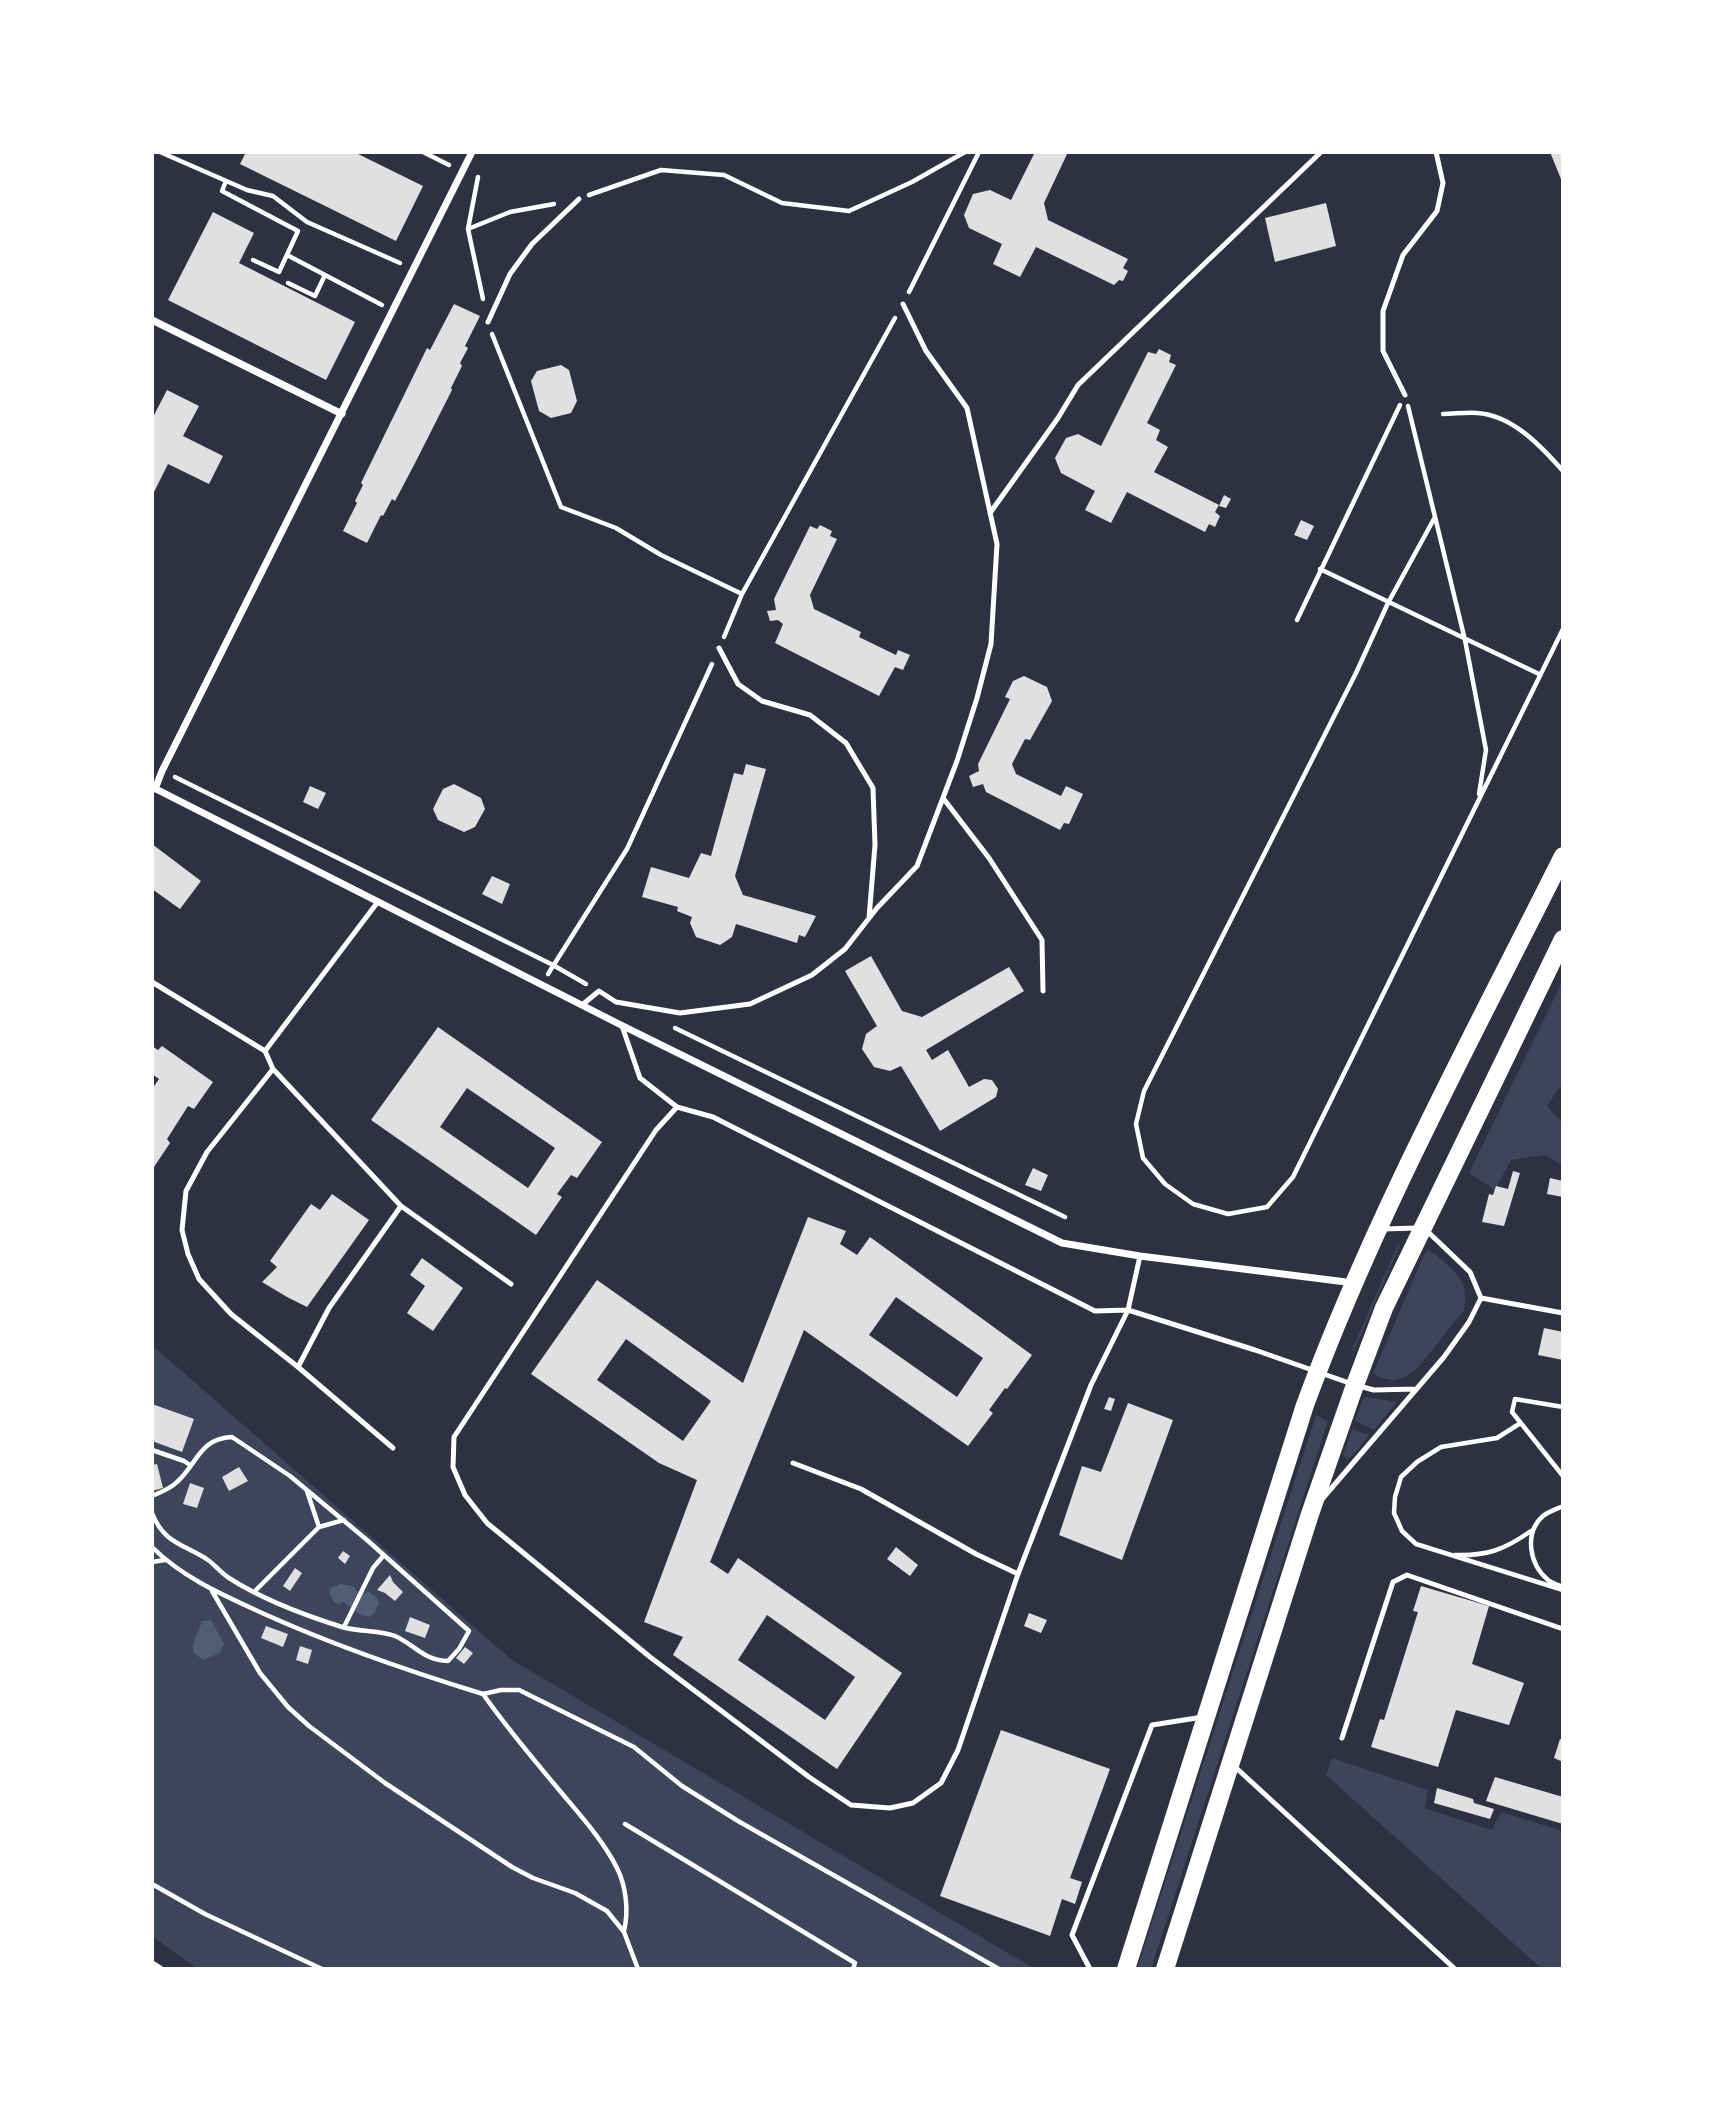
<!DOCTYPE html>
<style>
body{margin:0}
#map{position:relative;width:1715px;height:2121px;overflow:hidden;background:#2d3142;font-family:Arial,sans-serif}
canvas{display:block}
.frame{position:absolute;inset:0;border:154px solid #fff;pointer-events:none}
</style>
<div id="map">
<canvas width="1715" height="2121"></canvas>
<div class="frame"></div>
</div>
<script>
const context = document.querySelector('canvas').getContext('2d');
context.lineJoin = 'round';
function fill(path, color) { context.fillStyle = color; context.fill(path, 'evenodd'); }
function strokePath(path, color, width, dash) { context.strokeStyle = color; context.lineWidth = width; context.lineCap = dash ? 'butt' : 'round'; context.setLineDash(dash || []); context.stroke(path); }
const green = new Path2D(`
 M 1563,980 L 1563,1085 L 1561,1085 L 1547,1106 L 1563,1123 L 1563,1166 L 1545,1155 L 1511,1160 L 1495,1190 L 1469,1173 Z
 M 1398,1244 L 1400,1245 L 1354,1351 L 1352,1350 Z
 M 1428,1250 C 1440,1257 1459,1273 1464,1287 C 1466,1294 1465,1302 1464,1310 L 1417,1369 L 1411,1373 L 1403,1378 L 1392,1380 L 1380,1378 L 1374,1373 L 1375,1369 L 1424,1255 Z
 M 152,1345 L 512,1660 L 1035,1969 L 198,1969 L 152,1936 Z
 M 1367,1397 L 1397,1402 L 1374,1430 L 1355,1421 L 1363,1399 Z
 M 1316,1415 L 1328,1421 L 1151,1969 L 1137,1969 Z
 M 1353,1429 L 1369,1435 L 1353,1455 L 1347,1459 L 1343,1455 Z
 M 1332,1758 L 1428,1790 L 1425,1808 L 1492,1830 L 1501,1812 L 1563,1831 L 1563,1969 L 1542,1969 L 1326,1775 Z`);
const water = new Path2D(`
 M 340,1584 L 353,1586 L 358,1592 L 365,1594 L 368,1591 L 377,1598 L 379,1603 L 374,1614 L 369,1617 L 359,1614 L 344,1602 L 340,1603 L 340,1605 L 333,1601 L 329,1592 L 331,1588 Z
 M 211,1620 L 224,1644 L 220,1653 L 203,1660 L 194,1653 C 190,1641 199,1633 202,1621 Z`);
const building = new Path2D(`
 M 246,152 L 354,152 L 423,186 L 396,241 L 240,164 Z
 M 1035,152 L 1068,152 L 1044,203 L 1048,220 L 1128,259 L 1123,268 L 1128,271 L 1123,281 L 1119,280 L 1114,285 L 1036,247 L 1020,277 L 993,264 L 1002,244 L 969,228 L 964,215 L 973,194 L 990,190 L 1011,200 Z
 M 1550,152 L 1563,152 L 1563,184 Z
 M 1326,203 L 1336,246 L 1275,262 L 1265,218 Z
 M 213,212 L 254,233 L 239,263 L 355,322 L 326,380 L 168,300 Z
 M 454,304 L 480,316 L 465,346 L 468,348 L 460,363 L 462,366 L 451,388 L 452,390 L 414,465 L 395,501 L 392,499 L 383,516 L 381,515 L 367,543 L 343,531 L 357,503 L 355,501 L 363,485 L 361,483 L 427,348 L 430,350 Z
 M 1159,349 L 1171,355 L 1169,362 L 1176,365 L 1147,423 L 1160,430 L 1156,440 L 1168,447 L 1154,472 L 1219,505 L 1215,512 L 1220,516 L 1215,527 L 1209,524 L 1205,532 L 1127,492 L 1111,523 L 1085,510 L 1095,491 L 1061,473 L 1055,458 L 1066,438 L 1078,434 L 1101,446 L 1148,352 L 1156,354 Z
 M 561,365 L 569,370 L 577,401 L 571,413 L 551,418 L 539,411 L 531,381 L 537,371 Z
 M 167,390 L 199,406 L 183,436 L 223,456 L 209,484 L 168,464 L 152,496 L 152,419 Z
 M 1224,495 L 1231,499 L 1226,508 L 1219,506 Z
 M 1301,520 L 1314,526 L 1307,540 L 1294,535 Z
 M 820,525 L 832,531 L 830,536 L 837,539 L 810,595 L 814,609 L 861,632 L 859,637 L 896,655 L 898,650 L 910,655 L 903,670 L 895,667 L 879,696 L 775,643 L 783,624 L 778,620 L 770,621 L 767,611 L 776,610 L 774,599 L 810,526 L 817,529 Z
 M 1024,676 L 1047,687 L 1052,701 L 1030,740 L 1025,739 L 1012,764 L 1016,774 L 1061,796 L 1066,786 L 1083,794 L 1069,824 L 1064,823 L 1060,830 L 986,792 L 983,784 L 973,787 L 969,776 L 979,771 L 978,764 L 1010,699 L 1005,697 L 1013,681 Z
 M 746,764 L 766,769 L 735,876 L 743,895 L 816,916 L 805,937 L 799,935 L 797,943 L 736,924 L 732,937 L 720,945 L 696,937 L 690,923 L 692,917 L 677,911 L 678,907 L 642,897 L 651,867 L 689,878 L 701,853 L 711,856 L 734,773 L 743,775 Z
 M 454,784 L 481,798 L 485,809 L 475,827 L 464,832 L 438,820 L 433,809 L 443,789 Z
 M 310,786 L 326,793 L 318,809 L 303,802 Z
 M 152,844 L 201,881 L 180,909 L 152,889 Z
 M 492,876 L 510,884 L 502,904 L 482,894 Z
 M 871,956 L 902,1011 L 922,1017 L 1009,967 L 1024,991 L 926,1050 L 932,1060 L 948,1050 L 969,1087 L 984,1079 L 992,1080 L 998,1089 L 996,1097 L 940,1131 L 901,1066 L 890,1071 L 874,1067 L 862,1049 L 866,1034 L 877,1026 L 845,971 Z
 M 438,1027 L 602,1142 L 577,1178 L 571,1175 L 557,1194 L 562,1197 L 536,1235 L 371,1120 ZM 467,1088 L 555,1148 L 528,1188 L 440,1127 Z
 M 152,1046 L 158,1050 L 162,1046 L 213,1082 L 194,1109 L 188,1106 L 167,1139 L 170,1143 L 152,1170 L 152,1089 L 159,1079 L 152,1074 Z
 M 1033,1168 L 1048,1175 L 1041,1191 L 1025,1185 Z
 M 1513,1171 L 1520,1173 L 1504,1226 L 1482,1222 L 1489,1194 L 1493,1195 L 1496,1186 L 1508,1189 Z
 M 1550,1178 L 1563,1181 L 1563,1197 L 1547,1194 Z
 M 332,1194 L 369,1220 L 307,1307 L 287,1297 L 262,1282 L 277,1267 L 270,1261 L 311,1204 L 320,1210 Z
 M 808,1217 L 846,1231 L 840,1244 L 857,1255 L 870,1237 L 1032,1355 L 1007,1389 L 1005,1388 L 989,1410 L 993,1413 L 968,1446 L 804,1330 L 710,1562 L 728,1574 L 738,1558 L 902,1673 L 837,1769 L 673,1655 L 683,1637 L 644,1622 L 697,1480 L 659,1463 L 531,1374 L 597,1280 L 743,1383 ZM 896,1297 L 983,1358 L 957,1397 L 869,1335 ZM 626,1339 L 711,1401 L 683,1441 L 597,1380 ZM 767,1615 L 855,1677 L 825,1720 L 738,1660 Z
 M 422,1258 L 463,1288 L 433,1331 L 407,1313 L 425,1286 L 410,1275 Z
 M 1544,1328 L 1563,1332 L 1563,1360 L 1538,1355 Z
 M 1109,1397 L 1115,1399 L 1111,1411 L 1104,1409 Z
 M 1128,1403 L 1173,1420 L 1122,1560 L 1059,1535 L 1082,1466 L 1101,1472 Z
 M 152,1404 L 194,1419 L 182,1452 L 152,1441 Z
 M 157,1464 L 163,1488 L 152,1491 L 152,1465 Z
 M 239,1467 L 248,1481 L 229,1491 L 222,1477 Z
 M 190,1483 L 204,1488 L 197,1508 L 183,1504 Z
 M 896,1547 L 918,1565 L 910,1576 L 887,1559 Z
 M 343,1551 L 350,1556 L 345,1564 L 338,1558 Z
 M 295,1568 L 302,1573 L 290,1591 L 283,1586 Z
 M 390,1575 L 393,1582 L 403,1592 L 395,1601 L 385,1593 L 377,1590 Z
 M 1421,1586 L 1489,1606 L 1472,1664 L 1524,1683 L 1509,1725 L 1456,1710 L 1438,1767 L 1371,1747 L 1380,1719 L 1384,1720 L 1418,1612 L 1413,1611 Z
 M 1029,1613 L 1047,1620 L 1041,1633 L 1024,1626 Z
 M 410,1617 L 430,1625 L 425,1638 L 405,1631 Z
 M 266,1626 L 288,1634 L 283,1647 L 261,1638 Z
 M 300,1646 L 312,1650 L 308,1664 L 296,1660 Z
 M 465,1647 L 473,1653 L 464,1664 L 456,1658 Z
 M 1001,1730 L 1110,1769 L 1070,1878 L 1082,1882 L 1075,1904 L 1062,1899 L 1050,1936 L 940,1896 Z
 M 1560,1739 L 1563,1740 L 1563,1762 L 1554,1758 Z
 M 1495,1777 L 1563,1797 L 1563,1824 L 1486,1801 Z
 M 1437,1788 L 1473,1799 L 1474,1803 L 1494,1809 L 1490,1819 L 1434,1803 Z`);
const path = new Path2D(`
 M 160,152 L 247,190 L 273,196 L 307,222 L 400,263
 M 423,152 L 449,165
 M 478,177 L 468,229 L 483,299
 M 226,181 L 222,191 L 298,231 L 279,272 L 253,260
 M 589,195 L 661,170 L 724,175 L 782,203 L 849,211 L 912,182 L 965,152
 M 468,229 L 510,212 L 554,204
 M 287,255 L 382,305
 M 288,283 L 315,296 L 325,275
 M 909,292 L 979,152
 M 492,334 L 561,507 L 616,528 L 661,555 L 742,594
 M 1408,406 L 1465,640 L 1486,750 L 1479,794
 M 1443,414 C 1454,414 1466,412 1477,413 C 1512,415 1541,446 1563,471
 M 1435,517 L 1388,603 L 1356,673 L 1144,1091 L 1136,1124 L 1143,1158 L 1165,1184 L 1193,1204 L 1228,1214 L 1267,1207 L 1293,1177 L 1563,629
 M 1320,569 L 1539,674
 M 1297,620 L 1400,405
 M 724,637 L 742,594 L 895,318
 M 175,777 L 553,965 L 586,984
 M 548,974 L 627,849 L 712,664
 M 675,1028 L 1065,1217
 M 1563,1407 L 1515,1399 L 1512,1412 L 1563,1476
 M 1519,1424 L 1497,1438 L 1441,1447 L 1417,1462 L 1401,1477 L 1395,1497 L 1394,1513 L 1402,1531 L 1416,1544 L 1563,1590
 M 152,1450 L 184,1461 L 190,1465
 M 307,1491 L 319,1527
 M 152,1496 C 161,1492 170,1489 177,1482 C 197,1464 200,1438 232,1437 L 290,1476 L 367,1540 L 469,1631 L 459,1649 L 448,1661 C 425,1661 415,1645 395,1636 C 381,1630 359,1632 342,1627 C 307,1616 260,1598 229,1578 C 221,1573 215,1565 208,1560 C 184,1544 164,1544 152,1513
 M 1563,1506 C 1557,1509 1548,1512 1543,1516 C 1524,1533 1529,1564 1548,1580 C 1552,1583 1558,1585 1563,1587
 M 152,1547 C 183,1578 223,1595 262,1613 C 333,1645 408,1671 483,1694 L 501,1690 L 519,1690 L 634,1747 L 682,1786 L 738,1821 L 999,1969
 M 1455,1555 C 1487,1556 1504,1550 1531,1531
 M 152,1562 L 165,1560
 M 212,1591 L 260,1673 L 288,1707 L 309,1726 L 385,1783 L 512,1867 L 533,1878 L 575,1893 L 607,1911 L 624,1932 L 638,1969
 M 255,1591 L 319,1527 L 344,1520
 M 344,1627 L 373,1568 L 384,1555
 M 483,1694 C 507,1728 533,1759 560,1791 C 580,1815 603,1840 617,1868 C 626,1886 629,1911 624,1931
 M 625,1824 L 855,1963 L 853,1969
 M 152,1884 L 205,1914 L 322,1969`);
const service = new Path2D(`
 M 488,322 L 510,274 L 532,244 L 579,199
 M 1405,395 L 1383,351 L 1383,311 L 1403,255 L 1437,211 L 1443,183 L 1436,152
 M 990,513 L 1058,418 L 1078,385 L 1321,152
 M 719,648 L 738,684 L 762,701 L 810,715 L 846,743 L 873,788 L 875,845 L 869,918
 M 943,798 L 989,858 L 1042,940 L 1043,991
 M 152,982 L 265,1051 L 273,1069 L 401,1206 L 511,1284
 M 582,1005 L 599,991 L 616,1002 L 680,1013 L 750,1004 L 812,975 L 845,949 L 877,908 L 917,866 L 957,761 L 977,698 L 991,644 L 997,544 L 967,408 L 926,351 L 903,304
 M 622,1026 L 640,1078 L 677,1107
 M 265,1051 L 377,903
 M 273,1069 L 207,1152 L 186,1191 L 182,1230 L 188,1254 L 199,1279 L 231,1314 L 298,1367 L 393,1448
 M 1382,1229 L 1418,1228
 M 1140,1256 L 1128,1310 L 1091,1385 L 1018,1574 L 958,1750 L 941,1783 L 913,1803 L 890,1808 L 851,1805 L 809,1777 L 650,1657 L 487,1523 L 465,1495 L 453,1467 L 454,1437 L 656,1130 L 677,1107 L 713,1117 L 1095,1311 L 1128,1310 L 1255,1350 L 1355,1385 L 1374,1390 L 1416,1389
 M 1481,1298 L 1563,1313
 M 298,1367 L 329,1308 L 401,1206
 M 793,1463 L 861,1489 L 976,1554 L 1018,1574
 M 1323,1498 L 1444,1357 L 1469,1322 L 1481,1298 L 1470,1272 L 1426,1230
 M 1342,1738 L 1393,1582 L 1407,1575 L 1563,1629
 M 1233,1765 L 1455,1969
 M 1090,1969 L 1072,1935 L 1152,1725 L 1203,1717`);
const minor = new Path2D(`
 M 152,320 L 342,414
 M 152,787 L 621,1025 L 1062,1243 L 1140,1256 L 1354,1283
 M 155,789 L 162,771 L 472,152
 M 152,1964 L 160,1969`);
const primary = new Path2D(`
 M 1126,1969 L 1305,1405 C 1375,1215 1473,1036 1563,856
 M 1165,1969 L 1310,1514 L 1355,1385 L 1384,1308 L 1563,939`);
fill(green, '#3c4559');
fill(water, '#4f5d75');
fill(building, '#e0e0e3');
strokePath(path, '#fff', 4.5);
strokePath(service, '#fff', 5);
strokePath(minor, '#fff', 7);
strokePath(primary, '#fff', 18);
</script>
